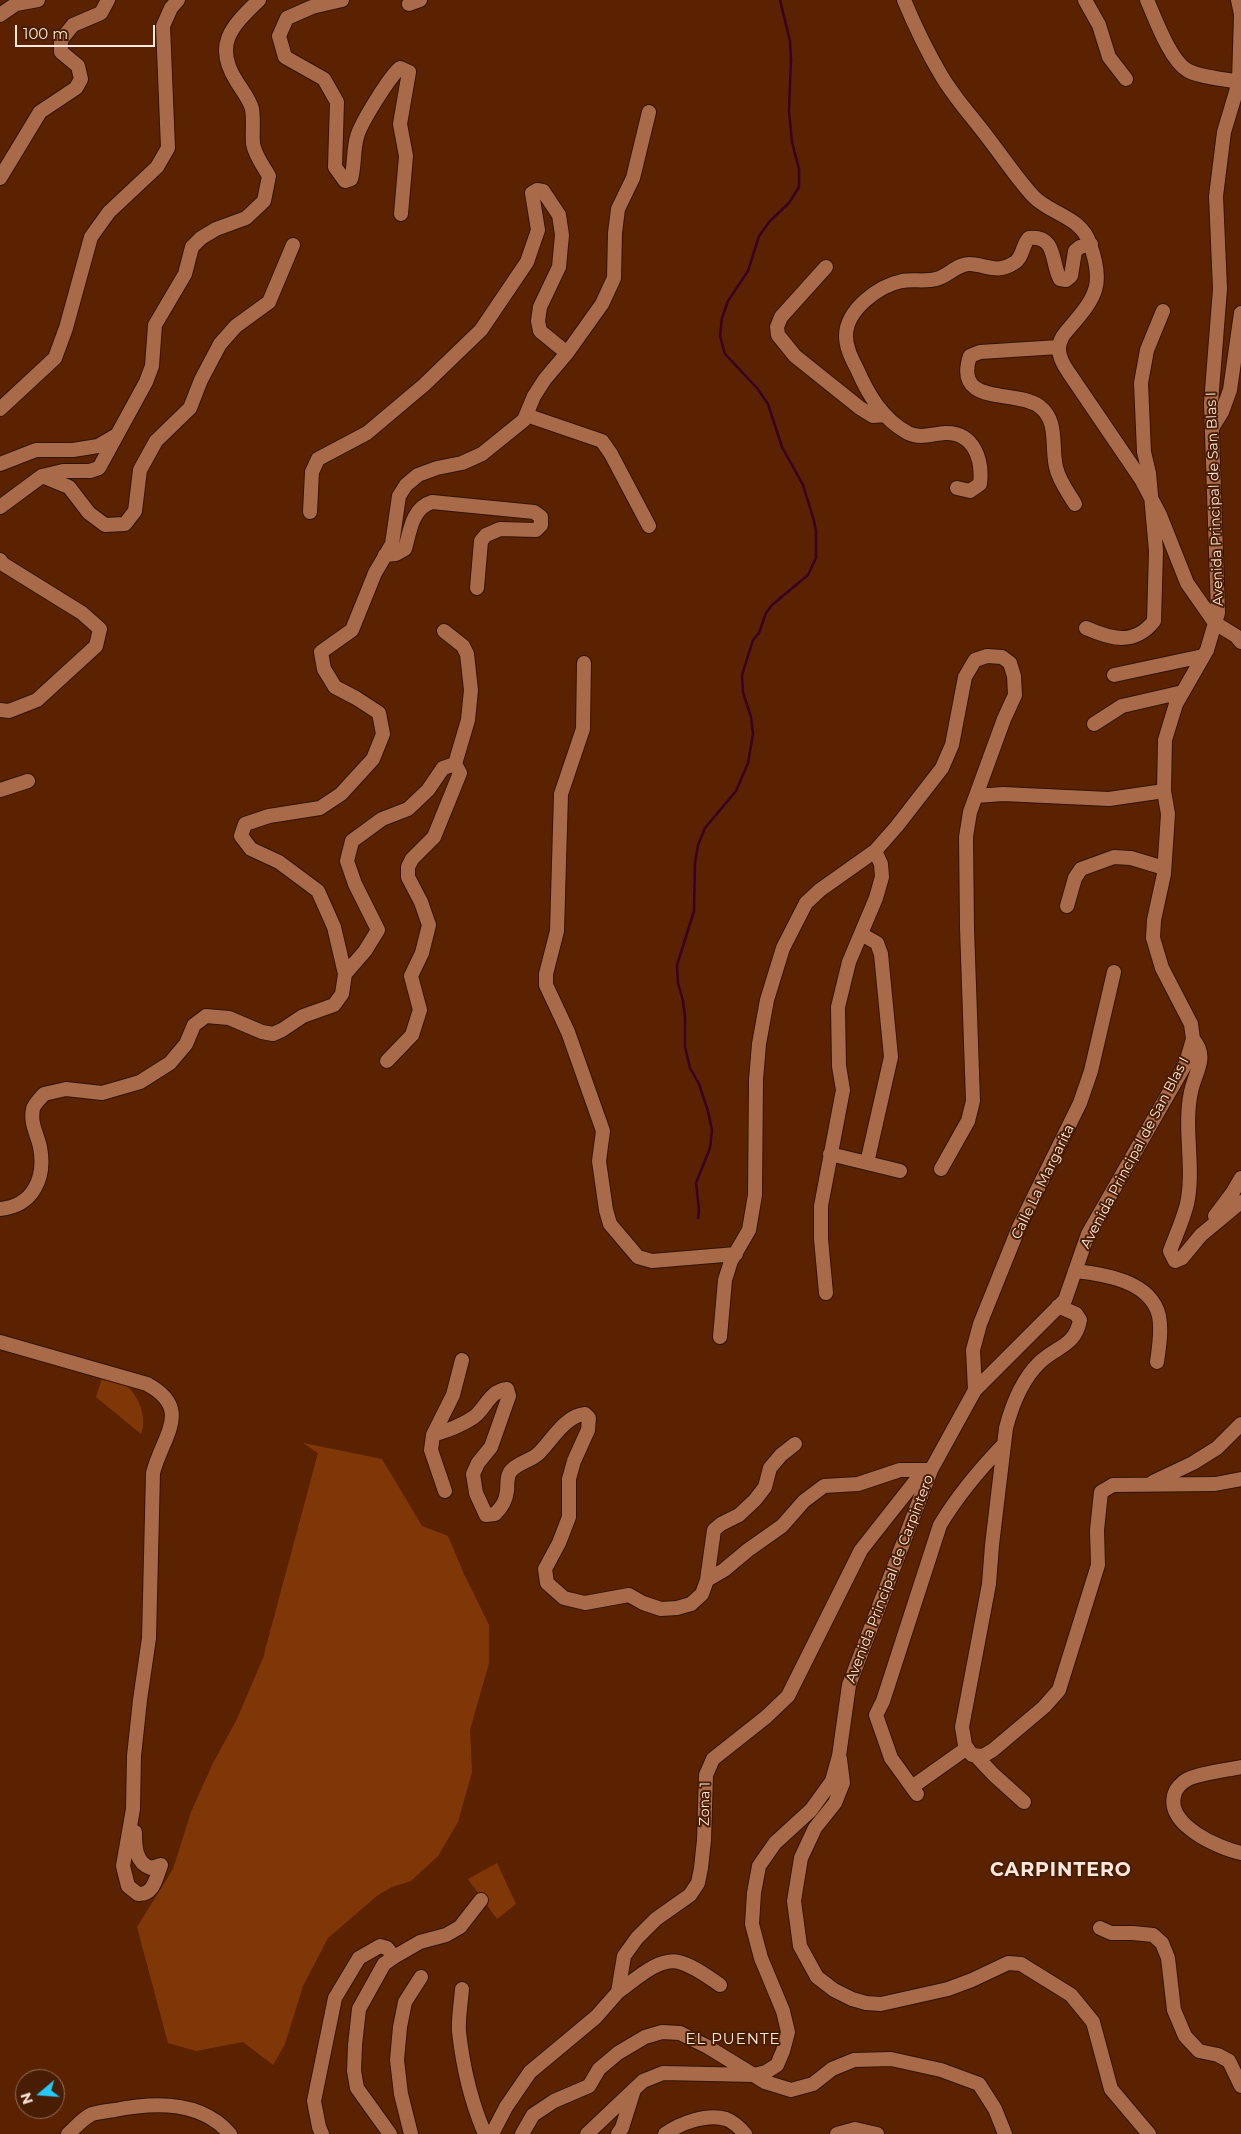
<!DOCTYPE html>
<style>
body{margin:0}
#map{position:relative;width:1241px;height:2134px;overflow:hidden;background:#5a2200;font-family:Montserrat,sans-serif}
canvas{display:block}
.north{position:absolute;left:15px;top:2069px;width:50px;height:50px;box-sizing:border-box;background:#481d04;border:1px solid #916f5b;border-radius:50%;rotate:252deg;font-size:14px;font-weight:700;line-height:20px;text-align:center;color:#ffe9de}
.north::after{content:'';display:block;margin:auto;width:18px;height:22px;background:#25c9fe;clip-path:polygon(50% 0,100% 100%,50% 72%,0 100%)}
.scale{position:absolute;left:15px;top:25px;width:140px;height:22px;box-sizing:border-box;border:2px solid #ffe9de;border-top:0;padding-left:6px;font-size:15px;line-height:18px;white-space:nowrap;color:#ffe9de;-webkit-text-stroke:4px #481d04;paint-order:stroke}
</style>
<div id="map">
<canvas width="1241" height="2134"></canvas>
<div class="north">N</div>
<div class="scale">100 m</div>
</div>
<script>
const context = document.querySelector('canvas').getContext('2d');
context.lineJoin = 'round';
function fill(path, color) { context.fillStyle = color; context.fill(path, 'evenodd'); }
function strokePath(path, color, width, dash) { context.strokeStyle = color; context.lineWidth = width; context.lineCap = dash ? 'butt' : 'round'; context.setLineDash(dash || []); context.stroke(path); }
function write(font, color, halo, rows, align = 'center') {
  context.font = font + ' Montserrat,sans-serif'; context.lineWidth = 4; context.setLineDash([]); context.textBaseline = 'middle'; context.strokeStyle = halo; context.fillStyle = color; for (const [text, x, y, turn = 0] of rows) {
    context.save(); context.translate(x, y); context.rotate((+turn || 0) * Math.PI / 180); context.textAlign = isNaN(turn) ? turn : align; if (halo) context.strokeText(text, 0, 0); context.fillText(text, 0, 0); context.restore();
  }
}
const green = new Path2D(`
 M 102,1378 C 110,1381 122,1382 128,1387 C 140,1398 147,1420 141,1434 L 96,1397 Z
 M 303,1443 L 382,1459 L 422,1526 L 448,1536 L 464,1574 L 489,1625 L 489,1663 L 470,1730 L 472,1772 L 458,1822 L 438,1856 L 411,1881 L 392,1887 L 378,1895 L 328,1938 L 303,1986 L 285,2044 L 273,2065 L 243,2042 L 196,2051 L 168,2043 L 137,1927 L 173,1869 L 191,1812 L 213,1763 L 237,1719 L 263,1658 L 318,1453 Z
 M 497,1863 L 516,1904 L 497,1919 L 468,1879 Z`);
const stream = new Path2D(`
 M 698,1218 L 699,1210 L 696,1183 L 710,1148 L 712,1130 L 708,1111 L 699,1084 L 690,1068 L 685,1047 L 685,1018 L 683,1001 L 678,983 L 677,965 L 694,911 L 695,863 L 698,845 L 705,828 L 736,791 L 748,763 L 753,734 L 751,717 L 743,692 L 742,675 L 753,640 L 759,633 L 766,613 L 772,605 L 808,575 L 816,558 L 816,531 L 814,521 L 803,485 L 782,447 L 768,404 L 757,388 L 725,354 L 720,336 L 722,318 L 728,301 L 748,271 L 759,236 L 770,221 L 789,203 L 799,187 L 799,169 L 792,142 L 789,111 L 791,60 L 790,41 L 780,0`);
const minor = new Path2D(`
 M 342,0 L 312,7 L 287,18 L 279,36 L 285,57 L 324,79 L 337,102 L 335,167 L 345,181 L 351,179 C 355,165 353,150 357,137 C 360,124 390,76 400,68 L 409,72 L 400,124 L 406,156 L 401,214
 M 904,0 C 914,24 928,53 941,75 C 955,99 975,120 991,142 C 1005,160 1018,180 1033,196 C 1051,215 1081,216 1090,244 C 1104,283 1097,296 1071,326 C 1065,333 1059,339 1059,349 C 1059,358 1064,366 1069,373 L 1141,479 L 1160,515 L 1187,583 L 1215,623 L 1236,636 L 1241,642
 M 1085,0 L 1099,25 L 1109,57 L 1126,79
 M 1147,0 C 1155,18 1170,60 1187,70 C 1198,77 1225,79 1239,82
 M 409,4 L 420,0
 M 0,15 L 16,4 L 38,0
 M 0,178 L 40,112 L 76,88 L 81,79 L 78,66 L 61,52 L 61,40 L 73,25 L 101,13 L 108,0
 M 826,267 L 781,317 L 777,327 L 778,335 L 795,356 L 860,408 L 873,416 L 885,415
 M 1059,347 L 980,352 L 970,356 C 953,407 1016,389 1039,406 C 1059,421 1051,446 1056,467 C 1059,481 1068,492 1075,504
 M 0,409 L 55,358 L 66,328 L 91,237 L 109,212 L 157,167 L 168,148 L 163,26 L 171,8 L 178,0
 M 526,415 L 602,441 L 611,454 L 649,526
 M 1212,428 L 1222,412 L 1230,390 L 1241,313
 M 0,464 L 36,450 L 73,450 L 98,446 L 115,436
 M 42,476 L 63,471 L 90,471 L 99,468 L 146,382 L 152,366 L 155,325 L 185,274 L 192,247 L 201,238 L 216,229 L 246,218 L 264,201 L 269,176 C 263,166 255,155 253,144 C 252,133 254,121 252,109 C 250,100 242,90 237,82 C 213,45 231,27 259,0
 M 957,488 L 970,491 L 980,484 C 983,460 974,432 945,433 C 932,434 920,439 908,433 C 882,419 868,394 857,369 C 852,359 846,348 846,336 C 846,310 878,286 902,281 C 913,279 925,282 936,279 C 947,277 958,263 970,264 C 987,265 996,274 1014,263 C 1023,258 1022,245 1029,238 C 1057,235 1051,263 1060,279 L 1066,280 L 1071,276 L 1075,251 L 1080,247 L 1091,244
 M 0,507 L 42,476 L 69,487 L 89,513 L 105,525 L 125,524 L 135,511 L 140,470 L 156,441 L 190,408 L 201,380 L 220,344 L 236,326 L 269,302 L 293,245
 M 310,512 L 312,472 L 318,459 L 367,433 L 424,385 L 481,330 L 527,262 L 538,230 L 532,193 L 537,190 L 543,191 L 559,215 L 562,235 L 559,267 L 540,307 L 538,321 L 540,331 L 567,353
 M 385,555 L 396,554 L 405,549 C 410,531 412,508 432,502 L 534,512 L 541,517 L 541,525 L 536,530 L 500,529 L 486,535 L 481,541 L 477,588
 M 0,560 L 3,564 L 82,613 L 100,629 L 96,646 L 37,700 L 9,711 L 0,710
 M 1086,628 C 1111,639 1134,646 1154,621 L 1156,551 L 1149,473 L 1144,452 L 1141,383 L 1147,350 L 1163,311
 M 444,631 L 463,646 L 467,654 L 471,690 L 468,720 L 455,764
 M 584,663 L 583,729 L 561,794 L 557,931 L 546,974 L 546,985 L 568,1032 L 603,1131 L 599,1161 L 606,1210 L 610,1224 L 638,1257 L 652,1261 L 736,1254
 M 1114,675 L 1203,656
 M 1094,724 L 1122,706 L 1183,692
 M 0,790 L 28,781
 M 976,796 L 1003,794 L 1109,799 L 1164,791
 M 1067,906 L 1075,878 L 1081,869 L 1114,857 L 1131,858 L 1164,868
 M 861,934 L 877,943 L 881,954 L 891,1057 L 867,1163
 M 345,974 L 365,951 L 378,930 L 355,884 L 347,861 L 352,841 L 382,819 L 408,809 L 428,790 L 443,768 L 455,764 L 460,773 L 434,837 L 412,859 L 408,867 L 408,877 L 421,902 L 429,925 L 422,953 L 411,976 L 420,1010 L 412,1035 L 387,1061
 M 1193,1039 C 1209,1058 1195,1071 1191,1092 C 1183,1128 1195,1167 1187,1204 C 1183,1220 1176,1235 1170,1251 L 1175,1261 L 1182,1258 L 1201,1235 L 1241,1202
 M 830,1154 L 900,1171
 M 0,1209 C 33,1206 46,1178 40,1147 C 37,1133 30,1124 33,1109 C 34,1104 41,1098 44,1094 L 66,1089 L 102,1093 L 140,1082 L 170,1063 L 186,1044 L 194,1025 L 206,1016 L 229,1018 L 262,1032 L 273,1034 L 282,1030 L 303,1016 L 334,1005 L 342,994 L 345,974 L 334,927 L 318,891 L 279,862 L 251,849 L 241,836 L 245,824 L 269,816 L 320,808 L 341,794 L 373,759 L 383,734 L 379,713 L 356,698 L 335,687 L 324,669 L 321,652 L 352,630 L 375,573 L 392,544 L 399,496 L 406,485 L 418,475 L 437,468 L 462,463 L 482,454 L 524,420 L 534,396 L 545,379 L 567,353 L 602,304 L 614,278 L 615,233 L 618,209 L 633,178 L 649,112
 M 1215,1216 L 1233,1192 L 1241,1178
 M 1075,1271 C 1104,1274 1151,1281 1159,1316 C 1162,1331 1159,1347 1157,1362
 M 826,1293 L 821,1239 L 821,1206 L 843,1090 L 839,1066 L 838,1007 L 849,962 L 876,898 L 882,877 L 881,864 L 875,851
 M 1058,1306 L 1076,1314 L 1080,1320 C 1075,1347 1056,1346 1039,1363 C 1022,1380 1012,1405 1006,1428 L 992,1545 L 989,1584 L 962,1727 L 965,1745 L 972,1755 L 983,1756 L 993,1750 L 1044,1707 L 1059,1690 L 1098,1565 L 1097,1530 L 1101,1492 L 1113,1485 L 1215,1484 L 1241,1479
 M 720,1337 L 725,1280 L 731,1261 L 749,1230 L 755,1195 L 756,1080 L 759,1044 L 767,1000 L 783,948 L 806,903 L 820,890 L 875,851 L 897,826 L 942,768 L 952,745 L 965,677 L 975,660 L 987,656 L 1002,657 L 1010,663 L 1014,676 L 1015,695 L 1004,719 L 970,812 L 966,837 L 967,928 L 973,1101 L 968,1121 L 941,1169
 M 0,1342 L 147,1384 C 193,1409 163,1435 153,1473 L 149,1638 L 140,1700 L 134,1756 L 133,1809 L 123,1866 L 128,1886 L 138,1894 C 154,1895 156,1878 161,1865
 M 975,1390 L 973,1350 L 980,1324 L 1019,1227 L 1080,1103 L 1091,1071 L 1114,972
 M 433,1435 C 448,1430 461,1426 474,1417 C 486,1408 489,1391 507,1389 L 509,1396 L 491,1447 L 478,1463 L 473,1474 L 476,1493 L 486,1515 L 495,1514 C 502,1507 506,1501 507,1491 C 508,1484 506,1479 510,1472 C 516,1463 531,1461 539,1453 C 552,1440 566,1415 585,1414 L 589,1418 L 588,1430 L 574,1461 L 569,1479 L 569,1517 L 559,1543 L 545,1569 L 547,1583 L 564,1598 L 585,1603 L 629,1595 L 643,1603 L 661,1609 L 677,1608 L 691,1604 L 702,1594 L 707,1580 L 714,1530 L 721,1524 L 739,1515 L 755,1500 L 765,1487 L 770,1468 L 781,1455 L 795,1444
 M 1153,1482 L 1193,1463 L 1217,1448 L 1241,1424
 M 445,1491 L 431,1450 L 433,1435 L 453,1395 L 462,1360
 M 707,1580 L 724,1570 L 748,1550 L 782,1526 L 804,1501 L 824,1486 L 858,1484 L 900,1470 L 931,1470
 M 975,1755 L 994,1775 L 1024,1802
 M 840,1759 L 843,1783 L 835,1803 L 815,1828 L 801,1858 L 794,1901 L 800,1946 L 817,1977 L 834,1990 L 852,1999 L 866,2003 L 881,2004 L 948,1989 L 972,1980 L 1008,1963 L 1021,1964 L 1071,1995 L 1093,2022 L 1111,2089 L 1149,2134
 M 1241,1767 C 1227,1770 1201,1773 1188,1779 C 1182,1782 1175,1789 1174,1796 C 1167,1825 1218,1848 1241,1853
 M 912,1787 L 967,1748
 M 917,1794 L 891,1758 L 876,1715 L 883,1701 L 940,1525 C 958,1495 980,1469 1004,1444
 M 135,1832 C 135,1845 135,1863 151,1868 L 161,1865
 M 1100,1928 L 1111,1933 L 1133,1933 L 1153,1935 L 1162,1943 L 1168,1958 L 1174,2010 L 1185,2036 L 1199,2051 L 1218,2055 L 1229,2061 L 1241,2086
 M 462,1989 C 461,2003 458,2018 459,2032 C 463,2067 471,2102 485,2134
 M 618,1992 C 634,1981 658,1957 679,1962 C 694,1966 708,1977 720,1985
 M 68,2134 C 75,2128 83,2118 92,2114 C 99,2112 107,2111 115,2110 C 154,2102 201,2100 230,2134
 M 322,2134 L 319,2127 L 314,2101 L 335,1998 L 359,1958 L 380,1946 L 387,1948 L 394,1957
 M 390,2134 L 357,2088 L 354,2071 L 355,2045 L 359,2009 L 384,1964 L 394,1957 L 420,1942 L 446,1935 L 460,1927 L 481,1900
 M 411,2134 L 401,2094 L 397,2060 L 400,2027 L 405,2002 L 421,1977
 M 492,2134 L 506,2107 L 530,2072 L 596,2017 L 618,1992 L 624,1956 L 637,1938 L 656,1919 L 690,1895 L 698,1883 L 701,1868 L 704,1840 L 706,1775 L 713,1759 L 766,1717 L 788,1696 L 861,1550 L 917,1479 L 931,1470
 M 522,2134 L 533,2115 L 554,2101 L 589,2086 L 599,2069 L 618,2053 L 645,2037 L 662,2032 L 680,2033 L 708,2047 L 765,2082 L 791,2090 L 813,2084 L 832,2069 L 854,2060 L 891,2059 L 941,2070 L 979,2084 L 995,2109 L 1005,2134
 M 587,2134 L 643,2081 L 663,2073 L 754,2075 L 766,2072 L 777,2065 L 783,2051 L 788,2032 L 783,2011 L 761,1958 L 752,1924 L 754,1893 L 759,1866 L 775,1843 L 811,1810 L 832,1781 L 839,1756 L 849,1685 L 931,1470 L 975,1390 L 1065,1300 L 1088,1234 L 1186,1063 L 1193,1039 L 1191,1024 L 1162,968 L 1153,938 L 1154,920 L 1164,874 L 1168,814 L 1164,791 L 1165,740 L 1176,704 L 1207,650 L 1218,613 L 1211,403 L 1220,289 L 1216,196 L 1224,132 L 1239,82 L 1241,14 L 1238,0
 M 618,2134 L 622,2128 L 633,2093
 M 665,2134 C 680,2123 708,2113 726,2119 C 734,2122 740,2128 745,2134
 M 837,2134 L 855,2129 L 877,2134`);
const streetNames = [
 ["Avenida Principal de San Blas I",1215,499,-92],
 ["Avenida Principal de San Blas I",1135,1153,-62],
 ["Calle La Margarita",1043,1182,-64],
 ["Avenida Principal de Carpintero",890,1579,-69],
 ["Zona 1",705,1804,-89]
];
const neighbourhoodNames = [
 ["EL PUENTE",733,2040]
];
const districtNames = [
 ["CARPINTERO",1061,1870]
];
fill(green, '#803708');
strokePath(stream, '#380225', 2.5);
strokePath(minor, '#311303', 16);
strokePath(minor, '#a96a4a', 14);
write('14px', '#ffe9de', '#481d04', streetNames);
context.letterSpacing = '1px';
write('15px', '#ffe9de', '#481d04', neighbourhoodNames);
context.letterSpacing = '0px';
context.letterSpacing = '1px';
write('bold 19px', '#ffe9de', '#481d04', districtNames);
context.letterSpacing = '0px';
</script>
